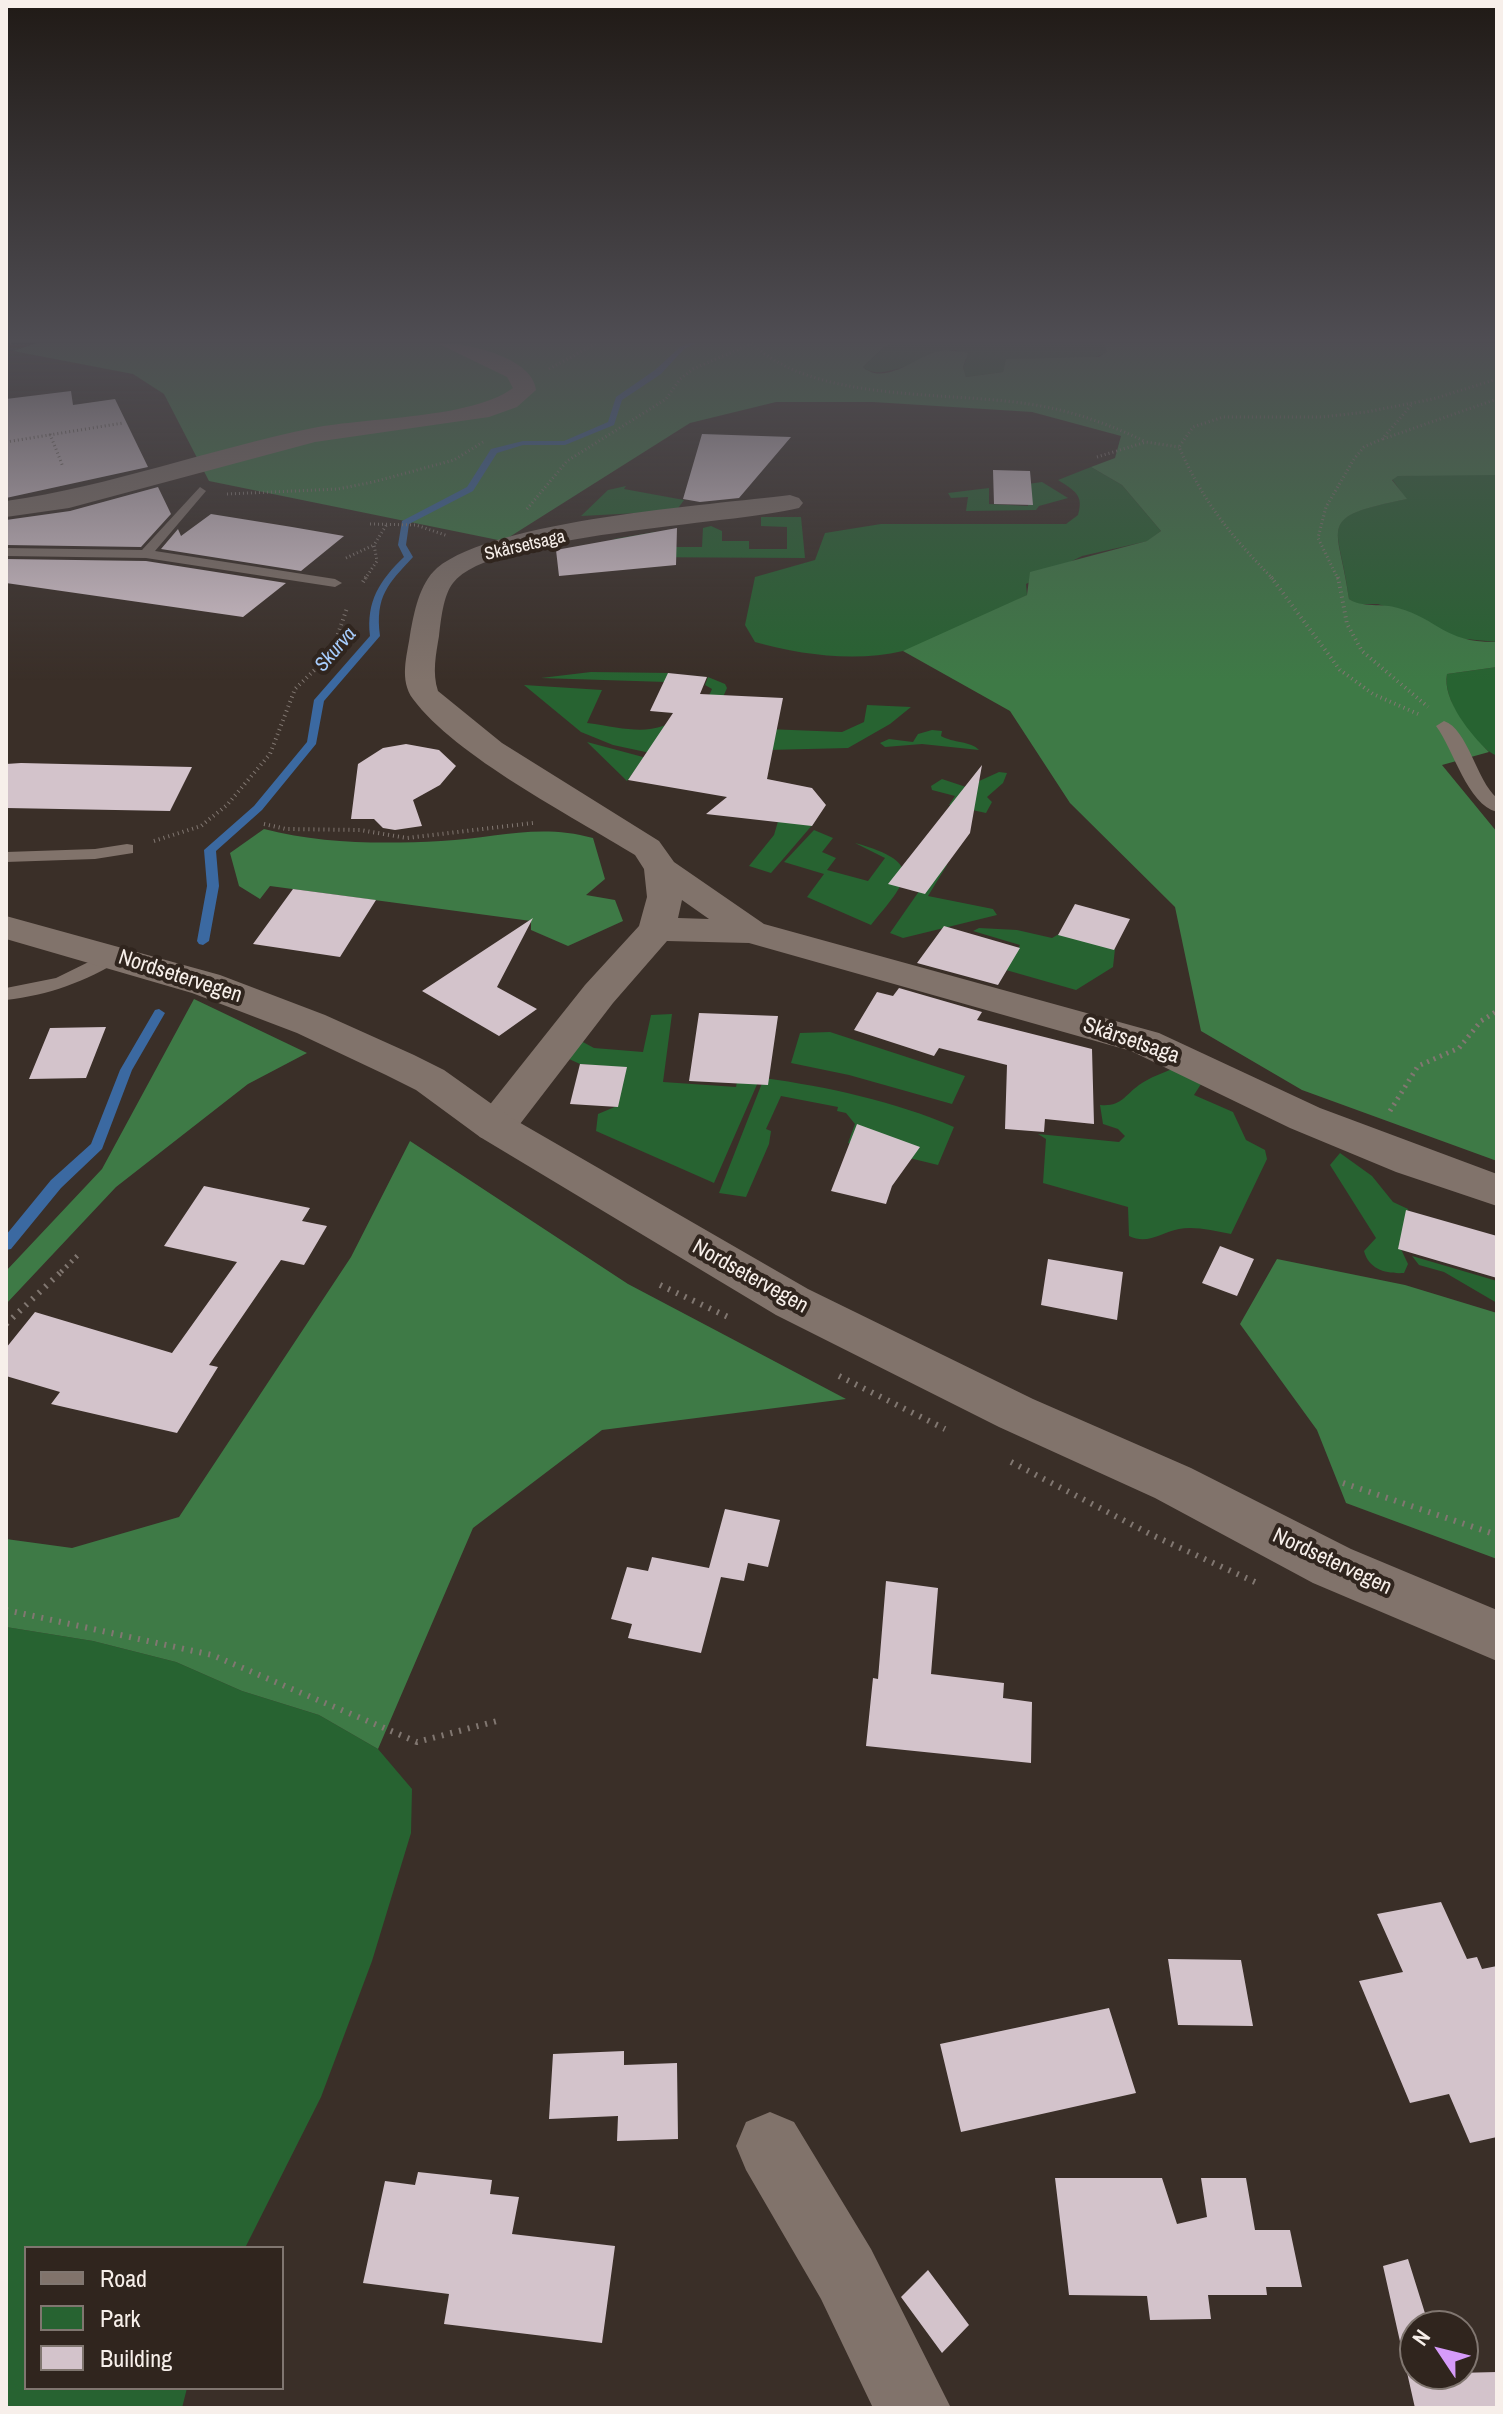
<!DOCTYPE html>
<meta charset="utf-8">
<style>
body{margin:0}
#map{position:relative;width:1503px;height:2414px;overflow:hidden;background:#3a2f28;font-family:"Archivo Narrow",sans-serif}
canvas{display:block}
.frame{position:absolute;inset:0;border:8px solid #f7efea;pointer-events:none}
.legend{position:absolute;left:24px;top:2246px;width:260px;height:144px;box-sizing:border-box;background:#30251e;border:2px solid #807670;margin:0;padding:10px 14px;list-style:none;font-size:24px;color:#f7efea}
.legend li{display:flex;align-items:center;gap:16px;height:40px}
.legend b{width:40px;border:2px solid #807670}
.north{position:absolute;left:1399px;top:2310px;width:80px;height:80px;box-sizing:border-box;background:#30251e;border:2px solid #807670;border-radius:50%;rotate:305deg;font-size:22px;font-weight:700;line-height:32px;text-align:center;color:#f7efea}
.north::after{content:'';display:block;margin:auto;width:28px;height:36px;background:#d69bfa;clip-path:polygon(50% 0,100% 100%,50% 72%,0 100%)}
</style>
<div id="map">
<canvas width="1503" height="2414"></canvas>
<div class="frame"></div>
<ul class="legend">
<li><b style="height:10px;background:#81736b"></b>Road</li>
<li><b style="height:22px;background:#276331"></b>Park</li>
<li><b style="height:22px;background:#d3c3cb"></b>Building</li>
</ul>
<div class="north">N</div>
</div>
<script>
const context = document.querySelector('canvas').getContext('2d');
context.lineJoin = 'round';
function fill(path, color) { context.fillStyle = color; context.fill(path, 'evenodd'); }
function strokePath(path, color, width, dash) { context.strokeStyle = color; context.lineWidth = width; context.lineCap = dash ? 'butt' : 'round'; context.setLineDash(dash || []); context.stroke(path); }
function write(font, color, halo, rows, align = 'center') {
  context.font = font + ' "Archivo Narrow",sans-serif'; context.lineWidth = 8; context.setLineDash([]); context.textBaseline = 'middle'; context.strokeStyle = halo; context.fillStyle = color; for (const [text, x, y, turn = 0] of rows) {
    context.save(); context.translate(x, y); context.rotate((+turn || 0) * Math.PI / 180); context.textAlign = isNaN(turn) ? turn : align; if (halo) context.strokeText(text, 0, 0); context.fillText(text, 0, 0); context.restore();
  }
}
const green = new Path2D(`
 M 895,343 L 1103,343 L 1108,351 C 1083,369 1036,359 1007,359 L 1003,372 L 966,377 L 963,367 L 966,360 L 956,350 C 929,351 883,385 863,367 L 884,347 Z
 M 1091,467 L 1122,485 L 1161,531 L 1148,541 L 1082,556 L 1026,584 L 1027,595 C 992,613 940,642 903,651 C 856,662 800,655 755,642 L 745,625 L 755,577 L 815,560 L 825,533 L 881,524 L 1066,524 L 1078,515 C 1084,495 1075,491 1058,480 Z
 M 1452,473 L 1497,475 L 1497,642 L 1455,638 L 1421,619 L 1378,604 L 1356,604 L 1349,599 C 1340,523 1312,518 1406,499 L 1392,479 L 1398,476 Z
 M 1042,482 L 1068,498 L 1039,506 L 1036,510 L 966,511 L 968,497 L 951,498 L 948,493 L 989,488 L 989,504 L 1028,506 L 1028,490 L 1014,486 Z
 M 626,486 L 624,489 L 684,500 L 676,511 L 581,516 L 608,490 Z
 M 761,517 L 801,517 L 805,558 L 623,557 L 614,539 L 655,532 L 658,538 L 675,547 L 702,547 L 703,528 L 711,526 L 722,531 L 722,541 L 749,541 L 749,549 L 787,549 L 787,527 L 761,526 Z
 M 1497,667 L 1497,756 C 1473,745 1442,700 1447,674 Z
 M 591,672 L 670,673 L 666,682 L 541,678 Z
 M 708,677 L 725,684 L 727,688 L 716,713 L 669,757 L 613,745 L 581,732 L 524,685 L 602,690 L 587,723 C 632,729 652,739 691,711 C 701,704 708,700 712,689 L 705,685 Z
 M 867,705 L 911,707 L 890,724 L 848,748 L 768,750 L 742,728 L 842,732 L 864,722 Z
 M 932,730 L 942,731 L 941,736 C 953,743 971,741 979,750 L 922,744 L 885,747 L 880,743 L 889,739 L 913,742 L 918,734 Z
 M 587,742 L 643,757 L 643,759 L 627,781 Z
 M 999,772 L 1007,773 L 1003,783 L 987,797 L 992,802 L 986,813 L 949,805 L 955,796 L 932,790 L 931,786 L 942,779 L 966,787 Z
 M 779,818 L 814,823 L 771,873 L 749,866 L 774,835 Z
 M 814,830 L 833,838 L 822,852 L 836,858 L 827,870 L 868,881 L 885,858 L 855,843 C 927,863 907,881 871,925 L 807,897 L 824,874 L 784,862 Z
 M 940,861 L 947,865 L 928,896 L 993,909 L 997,915 L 903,938 L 890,933 Z
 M 979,928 L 1017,930 L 1052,938 L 1059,934 L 1115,949 L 1113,967 L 1076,990 L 1006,970 L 1020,945 L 973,931 Z
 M 672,1014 L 663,1082 L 736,1087 L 739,1070 L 762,1073 L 714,1183 L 596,1131 L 598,1114 L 617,1106 L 625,1068 L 580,1064 L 569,1059 L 581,1041 L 594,1048 L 643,1052 L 651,1015 Z
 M 830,1032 L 965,1076 L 952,1104 L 849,1075 L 791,1063 L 800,1033 Z
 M 1176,1067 L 1201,1084 L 1194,1095 L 1233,1112 L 1246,1140 L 1265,1150 L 1267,1159 L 1231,1234 C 1214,1231 1195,1226 1179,1229 C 1160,1233 1148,1245 1129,1236 L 1128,1207 L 1043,1183 L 1046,1139 L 1038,1134 L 1119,1142 L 1125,1136 L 1118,1129 L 1103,1124 L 1100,1105 C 1121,1107 1124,1096 1139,1085 C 1150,1077 1164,1073 1176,1067 Z
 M 764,1078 C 828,1087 894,1101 954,1127 L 938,1165 L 848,1143 L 855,1124 L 846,1113 L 837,1111 L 838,1107 L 781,1096 L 766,1129 L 771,1131 L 769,1144 L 746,1197 L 719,1193 Z
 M 1340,1153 L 1372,1176 L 1393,1202 L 1408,1209 L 1400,1247 L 1408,1264 L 1404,1273 C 1387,1274 1369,1270 1364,1251 L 1376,1238 L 1330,1165 Z
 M 1412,1256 L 1497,1281 L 1497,1303 L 1444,1272 L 1419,1265 Z
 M 6,1627 L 93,1641 L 176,1662 L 242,1691 L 319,1715 L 378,1749 L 412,1789 L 411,1833 L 372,1961 L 321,2097 L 245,2248 L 26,2248 L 26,2388 L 187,2388 L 182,2408 L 6,2408 Z`);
const forest = new Path2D(`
 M 37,343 L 895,343 L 884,347 L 863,367 C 884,386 914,358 936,352 C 947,349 958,351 968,353 L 963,367 L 966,377 L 1003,372 L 1006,359 L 1099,357 L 1107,351 L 1103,343 L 1497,343 L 1497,475 L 1398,476 L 1392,480 L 1407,499 C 1313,518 1339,523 1349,599 C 1361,608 1383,603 1398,608 C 1440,620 1444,643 1497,642 L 1497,667 L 1447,674 C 1442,700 1471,735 1489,752 L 1442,765 L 1497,832 L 1497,1161 L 1302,1090 L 1201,1031 L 1175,907 L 1070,803 L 1010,711 L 903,651 L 1027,595 L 1030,572 L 1147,541 L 1161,531 L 1122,485 L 1091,467 L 1115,458 L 1121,436 L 1032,412 L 873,402 L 776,402 L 690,423 L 503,541 L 209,481 L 164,394 L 133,374 L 13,351 Z
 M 264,829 C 321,844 383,844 441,841 C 496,838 539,823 593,838 L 605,879 L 586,895 L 615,900 L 623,921 L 568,946 L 531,930 L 531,921 L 270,886 L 260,899 L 239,886 L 230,853 Z
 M 194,999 L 307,1053 L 248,1084 L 116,1187 L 6,1304 L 6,1271 L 102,1169 Z
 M 410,1141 L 628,1284 L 846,1399 L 602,1430 L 473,1528 L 378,1749 L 319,1715 L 242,1691 L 176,1662 L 93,1641 L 6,1627 L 6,1539 L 72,1548 L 179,1517 L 351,1257 Z
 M 1277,1259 L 1405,1285 L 1497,1313 L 1497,1559 L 1346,1503 L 1317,1430 L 1240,1324 Z`);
const stream = new Path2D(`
 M 689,343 L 697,343 L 684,349 L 661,374 L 622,400 L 614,425 L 565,445 L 523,445 L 497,453 L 473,491 L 409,524 L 406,545 L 413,557 C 388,584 375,596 380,636 L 324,701 L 316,744 L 262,810 L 216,851 L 219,886 L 209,941 L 203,945 L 199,944 L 197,941 L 207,886 L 204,850 L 254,806 L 307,742 L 314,700 L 370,636 C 366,601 380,580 404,557 L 398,545 L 402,521 L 467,487 L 491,449 L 523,441 L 564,441 L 608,422 L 616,397 L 655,370 L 680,347 Z
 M 159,1009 L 165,1013 L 132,1070 L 102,1149 L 61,1188 L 11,1249 L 6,1250 L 6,1235 L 51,1180 L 91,1144 L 120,1070 L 155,1010 Z`);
const building = new Path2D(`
 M 71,391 L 73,405 L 115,399 L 148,467 L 6,498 L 6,399 Z
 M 702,434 L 791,437 L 739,498 L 700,502 L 683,499 Z
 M 993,470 L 1030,471 L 1033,505 L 994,504 Z
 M 158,487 L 171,514 L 141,547 L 6,545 L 6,520 L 70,511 Z
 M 211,514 L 292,527 L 344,536 L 301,571 L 161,549 L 178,529 L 181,536 Z
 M 677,528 L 676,565 L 559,576 L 556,550 Z
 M 6,559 L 146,561 L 286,583 L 243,617 L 6,583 Z
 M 668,673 L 707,677 L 700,694 L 783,698 L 767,779 L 812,788 L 826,805 L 812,826 L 706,814 L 727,797 L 628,780 L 673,713 L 650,711 Z
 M 406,744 L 439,750 L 456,766 L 440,785 L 413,800 L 422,826 L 395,830 L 383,828 L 374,819 L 351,819 L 358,764 L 383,748 Z
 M 6,764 L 21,763 L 192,767 L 170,811 L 6,808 Z
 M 982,765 L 970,833 L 925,894 L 888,884 Z
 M 293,889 L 376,900 L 340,957 L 253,944 Z
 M 1075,904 L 1130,919 L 1114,950 L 1058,935 Z
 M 533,918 L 497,987 L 537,1009 L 499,1036 L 422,991 Z
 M 944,926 L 1020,948 L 998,985 L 917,963 Z
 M 899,988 L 982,1012 L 977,1020 L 1092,1049 L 1094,1124 L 1045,1119 L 1044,1132 L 1005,1129 L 1007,1065 L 939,1048 L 934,1056 L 854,1030 L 877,992 L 893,996 Z
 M 699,1013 L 778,1016 L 768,1085 L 689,1081 Z
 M 106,1027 L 86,1078 L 29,1079 L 50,1028 Z
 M 580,1064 L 627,1067 L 618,1107 L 570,1104 Z
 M 857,1124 L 920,1147 L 892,1186 L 886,1204 L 831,1191 Z
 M 204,1186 L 310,1208 L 302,1221 L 327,1226 L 304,1265 L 281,1260 L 209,1365 L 218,1367 L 177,1433 L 51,1404 L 60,1392 L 6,1376 L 6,1348 L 35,1312 L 172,1353 L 237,1262 L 164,1246 Z
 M 1406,1210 L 1497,1236 L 1497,1278 L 1398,1249 Z
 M 1220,1246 L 1254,1259 L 1237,1296 L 1202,1283 Z
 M 1048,1259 L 1123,1272 L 1117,1320 L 1041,1305 Z
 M 725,1509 L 780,1520 L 768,1567 L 748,1563 L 744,1581 L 721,1577 L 701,1653 L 628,1638 L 632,1624 L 611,1619 L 627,1567 L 648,1571 L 652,1557 L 709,1568 Z
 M 886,1581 L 938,1588 L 931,1674 L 1004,1683 L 1003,1698 L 1032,1702 L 1031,1763 L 866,1746 L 873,1678 L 878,1679 Z
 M 1441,1902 L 1467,1959 L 1477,1957 L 1482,1969 L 1497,1966 L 1497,2137 L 1470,2143 L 1449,2094 L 1410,2103 L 1359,1981 L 1403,1972 L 1377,1914 Z
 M 1168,1959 L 1241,1960 L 1253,2026 L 1178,2025 Z
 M 1109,2008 L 1136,2093 L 961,2132 L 940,2044 Z
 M 624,2051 L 624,2065 L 677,2063 L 678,2139 L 617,2141 L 618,2116 L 549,2119 L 553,2054 Z
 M 418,2172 L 492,2180 L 490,2194 L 519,2197 L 512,2234 L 615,2246 L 602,2343 L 444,2324 L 449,2294 L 363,2283 L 385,2181 L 415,2185 Z
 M 1055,2178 L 1162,2178 L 1177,2224 L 1207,2217 L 1201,2178 L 1246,2178 L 1255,2230 L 1290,2230 L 1302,2287 L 1266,2287 L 1267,2295 L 1208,2295 L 1211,2319 L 1150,2320 L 1147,2296 L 1069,2295 Z
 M 1408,2259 L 1429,2326 L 1415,2326 L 1415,2374 L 1497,2372 L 1497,2408 L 1415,2408 L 1383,2266 Z
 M 928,2270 L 969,2325 L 942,2353 L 901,2297 Z`);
const pathFar3 = new Path2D(`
 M 752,343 C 813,403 948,391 1029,404 C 1070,410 1109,424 1146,442
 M 6,344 L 11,343
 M 549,369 L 597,343
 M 1497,425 L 1497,437
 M 50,434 L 63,467
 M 1383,439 L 1497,399
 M 6,442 L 123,423
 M 1097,457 L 1146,442 L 1179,447
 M 227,494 L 338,489 L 373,482 L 454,460 L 483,442
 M 527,509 L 567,461 L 666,399 L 680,379 L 693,369 L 751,344
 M 370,524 L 416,525 L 448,536
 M 346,558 L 374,545
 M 365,579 L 377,561 L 374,545 L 387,524
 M 1273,579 C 1231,536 1204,503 1179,447 L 1193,427 L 1223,417 L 1322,417 L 1366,412 L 1433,399 L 1497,379
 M 1338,579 L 1318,538 L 1326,507 L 1354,459 L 1364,447 L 1382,439 L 1413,403`);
const pathFar2 = new Path2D(`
 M 1271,577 L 1340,670 L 1373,694 L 1418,714
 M 1338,577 L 1347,624 L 1362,651 L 1428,707
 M 363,582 L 366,577
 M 264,824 L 286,829 L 360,830 L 407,838 L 533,823
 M 154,841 L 201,826 L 227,805 L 270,754 L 295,689 L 331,654 L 347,608`);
const pathFar1 = new Path2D(`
 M 1390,1111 L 1418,1066 L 1459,1048 L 1481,1021 L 1497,1011
 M 61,1272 L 78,1255`);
const path = new Path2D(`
 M 660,1285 L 728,1317
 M 6,1324 L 63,1270
 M 839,1376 L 945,1429
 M 1011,1462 L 1152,1535 L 1257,1583
 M 1343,1483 L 1497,1535
 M 6,1610 L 212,1655 L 417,1742 L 501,1720`);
const lane = new Path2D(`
 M 200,487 L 206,491 L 155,551 L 335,579 L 342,583 L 335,587 L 146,558 L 6,556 L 6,548 L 142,550 Z
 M 1444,721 C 1468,729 1476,780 1497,798 L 1497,812 C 1467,804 1454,750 1436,726 Z
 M 127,844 L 133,845 L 133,853 L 95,859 L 6,862 L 6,852 L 95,849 Z
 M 115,949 L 124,955 L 122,959 C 85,982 49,995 6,1000 L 6,988 L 56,978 Z`);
const street = new Path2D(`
 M 437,343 C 465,342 533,357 536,390 L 517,407 L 489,417 L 315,442 L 69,508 L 6,517 L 6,501 C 111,486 210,449 313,428 C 368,417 471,419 513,388 L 507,377 Z
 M 790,495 L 799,498 L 803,503 L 799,508 C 731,525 492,533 453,583 C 443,596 441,620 439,636 C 436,654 432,673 438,691 L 502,743 L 659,841 L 674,862 L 764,924 L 1159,1033 L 1320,1108 L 1497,1174 L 1497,1206 L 1396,1172 L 1290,1128 L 1131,1051 L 749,943 L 667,941 L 613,1003 L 510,1137 L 495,1142 L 480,1137 L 474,1127 L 480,1117 L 585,985 L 639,926 L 647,897 L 644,869 L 635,855 C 572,816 455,756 413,699 C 399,680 407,656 410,635 C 414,613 419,584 437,568 C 495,520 710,505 790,495 ZM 682,900 L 709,919 L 678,918 Z
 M 770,2112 L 794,2122 L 871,2249 L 951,2408 L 873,2408 L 821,2299 L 746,2170 L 736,2146 L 746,2122 Z`);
const secondary = new Path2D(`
 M 6,916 L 220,975 L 325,1015 L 414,1055 L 444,1070 L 510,1117 L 808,1289 L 1033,1399 L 1191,1468 L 1351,1549 L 1497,1610 L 1497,1661 L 1313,1583 L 1155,1498 L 999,1427 L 776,1315 L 480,1137 L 416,1090 L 386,1075 L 297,1033 L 192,993 L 6,939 Z`);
const farStreetnames = [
 ["Skårsetsaga",525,546,-13]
];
const farWaternames = [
 ["Skurva",336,650,-49]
];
const streetNames = [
 ["Nordsetervegen",180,977,18],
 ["Skårsetsaga",1131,1041,19],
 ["Nordsetervegen",750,1277,29],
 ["Nordsetervegen",1332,1562,25]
];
fill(green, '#276331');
fill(forest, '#3e7a46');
fill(stream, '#3b69a1');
fill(building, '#d3c3cb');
strokePath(pathFar3, '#817771', 3, [1, 3]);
strokePath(pathFar2, '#817771', 4, [1, 4]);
strokePath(pathFar1, '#817771', 5, [2, 5]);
strokePath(path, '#817771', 6, [2, 7]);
fill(lane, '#81736b');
fill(street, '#81736b');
fill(secondary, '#81736b');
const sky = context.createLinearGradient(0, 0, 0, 681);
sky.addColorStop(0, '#201a16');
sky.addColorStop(0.5, '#4f4d53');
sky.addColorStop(1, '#4f4d5300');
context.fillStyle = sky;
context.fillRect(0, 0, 1503, 681);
write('18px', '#f7efea', '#30251e', farStreetnames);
write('italic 20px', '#a7cdfd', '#30251e', farWaternames);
write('22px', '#f7efea', '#30251e', streetNames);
</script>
